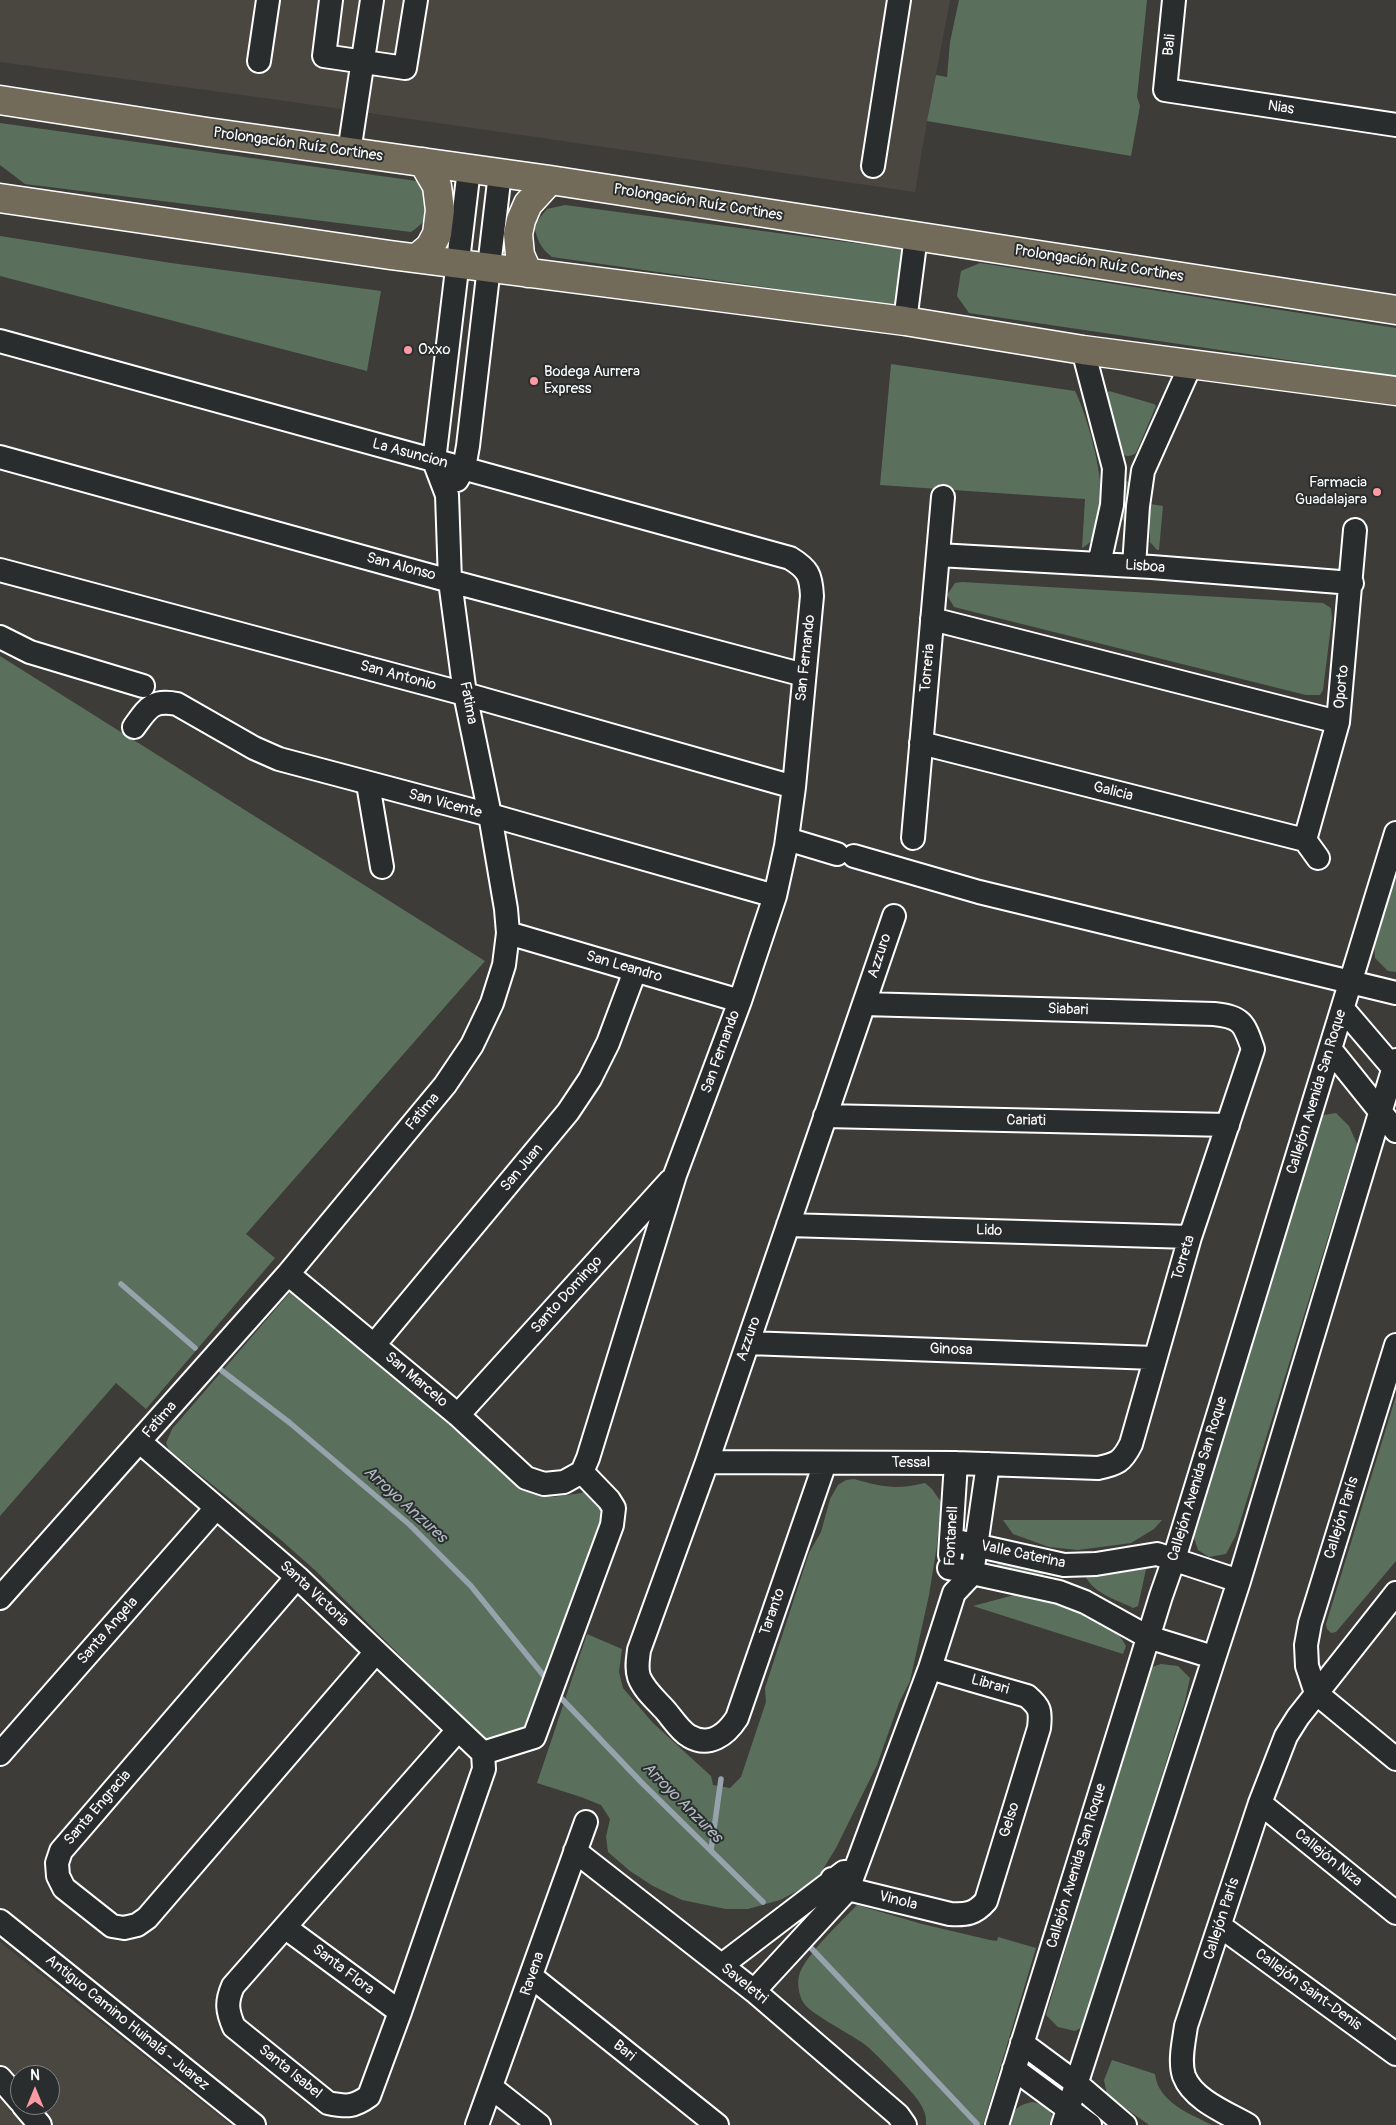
<!DOCTYPE html>
<meta charset="utf-8">
<style>
body{margin:0}
#map{position:relative;width:1396px;height:2125px;overflow:hidden;background:#3d3c38;font-family:Pangolin,sans-serif}
canvas{display:block}
.north{position:absolute;left:10px;top:2065px;width:50px;height:50px;box-sizing:border-box;background:#2a2d2e;border:1px solid #7f8182;border-radius:50%;rotate:0deg;font-size:14px;font-weight:700;line-height:20px;text-align:center;color:#fff}
.north::after{content:'';display:block;margin:auto;width:18px;height:22px;background:#ff9aa2;clip-path:polygon(50% 0,100% 100%,50% 72%,0 100%)}
</style>
<div id="map">
<canvas width="1396" height="2125"></canvas>
<div class="north">N</div>
</div>
<script>
const context = document.querySelector('canvas').getContext('2d');
context.lineJoin = 'round';
function fill(path, color) { context.fillStyle = color; context.fill(path, 'evenodd'); }
function strokePath(path, color, width, dash) { context.strokeStyle = color; context.lineWidth = width; context.lineCap = dash ? 'butt' : 'round'; context.setLineDash(dash || []); context.stroke(path); }
function write(font, color, halo, rows, align = 'center') {
  context.font = font + ' Pangolin,sans-serif'; context.lineWidth = 4; context.setLineDash([]); context.textBaseline = 'middle'; context.strokeStyle = halo; context.fillStyle = color; for (const [text, x, y, turn = 0] of rows) {
    context.save(); context.translate(x, y); context.rotate((+turn || 0) * Math.PI / 180); context.textAlign = isNaN(turn) ? turn : align; if (halo) context.strokeText(text, 0, 0); context.fillText(text, 0, 0); context.restore();
  }
}
const built = new Path2D(`
 M 0,0 L 950,0 L 927,121 L 915,192 L 279,100 L 0,62 Z
 M 0,1942 L 231,2125 L 0,2125 ZM 20,2075 L 50,2075 L 50,2105 L 20,2105 Z`);
const green = new Path2D(`
 M 959,0 L 1147,0 L 1137,97 L 1140,106 L 1131,156 L 927,121 L 936,75 L 947,77 L 950,42 Z
 M 0,123 L 417,181 C 432,204 436,215 411,232 L 25,184 L 0,165 Z
 M 565,205 L 907,250 L 898,306 L 552,257 C 540,248 537,239 534,225 L 547,209 Z
 M 0,236 L 171,263 L 381,291 L 367,371 L 0,276 Z
 M 980,263 L 1396,328 L 1396,376 L 969,313 L 957,296 L 961,271 Z
 M 891,364 L 1075,391 C 1090,421 1122,530 1082,548 L 1085,499 L 880,485 Z
 M 1109,391 L 1154,404 L 1156,406 L 1136,453 C 1130,457 1126,457 1120,453 L 1108,399 L 1107,393 Z
 M 1127,481 L 1131,485 L 1126,521 L 1122,520 L 1119,516 L 1121,485 Z
 M 1149,504 L 1163,506 L 1159,550 L 1157,550 L 1150,542 Z
 M 962,582 L 1323,603 L 1331,608 L 1332,618 L 1323,690 L 1320,695 L 1306,695 L 954,607 L 947,595 L 955,583 Z
 M 0,656 L 485,961 L 246,1234 L 275,1258 L 146,1409 L 116,1383 L 0,1516 Z
 M 1396,856 L 1396,972 L 1388,971 L 1375,958 L 1374,941 Z
 M 1336,1113 L 1349,1126 L 1357,1144 L 1236,1535 L 1226,1554 L 1209,1557 L 1198,1550 L 1191,1529 L 1318,1116 Z
 M 293,1289 L 457,1427 L 520,1490 L 553,1497 L 582,1493 L 587,1486 L 609,1511 L 530,1727 L 484,1740 L 317,1572 L 281,1540 L 169,1450 L 166,1443 L 172,1429 Z
 M 1396,1396 L 1396,1561 L 1336,1632 L 1331,1633 L 1327,1629 L 1326,1624 Z
 M 854,1479 C 882,1487 896,1490 925,1483 L 932,1489 L 941,1502 L 937,1545 L 929,1595 L 910,1681 L 899,1703 L 877,1765 L 836,1848 L 820,1874 L 803,1888 L 780,1900 L 748,1909 L 726,1909 L 682,1900 L 653,1886 L 630,1871 L 608,1852 L 606,1837 L 610,1819 L 601,1805 L 581,1797 L 537,1783 L 587,1634 L 622,1649 L 619,1672 L 623,1688 L 653,1723 L 711,1776 L 713,1785 L 730,1788 L 741,1777 L 766,1702 L 765,1688 L 809,1553 L 821,1532 L 830,1499 L 838,1485 L 846,1480 Z
 M 1003,1520 L 1162,1520 L 1154,1529 L 1131,1543 L 1078,1550 L 1049,1547 L 1013,1534 Z
 M 1148,1560 L 1138,1606 L 1133,1608 C 1116,1599 1090,1593 1084,1572 Z
 M 997,1561 L 1046,1572 L 1042,1576 L 1019,1575 L 998,1570 Z
 M 1014,1595 C 1052,1602 1106,1607 1126,1646 L 1123,1654 L 973,1606 Z
 M 1161,1664 L 1178,1666 L 1190,1678 L 1185,1701 L 1084,2026 L 1075,2031 L 1058,2027 L 1046,2015 L 1149,1668 Z
 M 857,1905 L 922,1924 L 990,1940 L 997,1941 L 998,1937 L 1036,1948 L 983,2125 L 926,2125 C 928,2109 915,2096 906,2086 C 894,2073 881,2059 868,2047 C 854,2035 809,2014 803,2002 C 799,1995 797,1983 799,1976 C 803,1957 843,1920 857,1905 Z
 M 1112,2060 L 1155,2074 C 1158,2102 1190,2114 1212,2125 L 1149,2125 L 1107,2095 L 1104,2080 Z
 M 1033,2102 L 1047,2106 L 1052,2115 L 1054,2125 L 1008,2125 C 1014,2110 1016,2105 1033,2102 Z`);
const stream = new Path2D(`
 M 121,1284 L 195,1348
 M 221,1370 L 290,1423 L 410,1525 L 471,1586 L 548,1681
 M 562,1699 L 641,1782 L 763,1902
 M 711,1850 L 721,1779
 M 812,1949 L 977,2124`);
const minor = new Path2D(`
 M 331,0 L 324,56 L 405,68 L 416,0
 M 1174,0 L 1165,90 L 1396,125
 M 259,61 L 268,0
 M 349,152 L 372,0
 M 873,166 L 899,0
 M 905,321 L 916,236
 M 0,341 L 790,558 C 808,569 811,575 812,596 L 794,787 L 786,846 L 775,896 L 740,1001 L 675,1175 L 588,1458 L 582,1472 L 564,1482 L 544,1484 L 526,1478 L 458,1415 L 288,1274
 M 1083,350 L 1114,468 L 1112,505 L 1099,564
 M 0,457 L 450,581 L 804,675
 M 457,480 L 464,468 L 468,446 L 500,173
 M 938,555 L 1152,567 L 1352,583
 M 1134,566 L 1138,506 L 1143,471 L 1191,364
 M 0,570 L 465,694 L 794,787
 M 932,619 L 1338,722
 M 0,637 L 30,652 L 143,686
 M 134,727 C 148,708 152,699 177,704 L 254,748 L 279,759 L 490,815 L 775,896
 M 921,743 L 1305,840
 M 368,784 L 382,867
 M 913,838 L 943,497
 M 787,839 L 837,854
 M 1305,840 L 1338,722 L 1355,530
 M 1305,840 L 1318,858
 M 854,856 L 979,892 L 1396,993
 M 508,933 L 740,1001
 M 1343,1009 L 1396,1071
 M 1330,1049 L 1396,1131
 M 825,1116 L 1228,1125
 M 788,1225 L 1190,1237
 M 748,1343 L 1154,1358
 M 374,1345 L 568,1112 L 590,1079 L 608,1043 L 635,971
 M 1396,1345 L 1310,1623 L 1306,1645 L 1307,1666 L 1316,1693 L 1396,1759
 M 458,1415 L 670,1181
 M 140,1442 L 297,1577 L 483,1753
 M 707,1462 L 956,1463 L 1098,1468 C 1117,1464 1122,1462 1131,1444 L 1190,1237 L 1253,1049 C 1244,1023 1242,1017 1214,1014 L 864,1004
 M 825,1463 L 737,1718 C 726,1735 709,1748 689,1736 C 680,1731 672,1718 665,1710 C 656,1700 644,1690 639,1677 C 636,1668 638,1659 639,1650 L 707,1462 L 894,916
 M 952,1540 L 1064,1565 L 1096,1564 L 1157,1554 L 1239,1581
 M 950,1555 L 956,1463
 M 949,1568 L 1059,1592 L 1085,1602 L 1148,1637 L 1213,1657
 M 297,1577 L 61,1851 L 57,1863 L 58,1876 L 64,1888 L 112,1926 L 124,1928 L 137,1925 L 147,1918 L 376,1652
 M 0,1598 L 288,1274 L 445,1085 L 472,1045 L 492,1003 L 504,965 L 508,933 L 506,909 L 490,815 L 465,694 L 450,581 L 447,495 L 434,461 L 469,169
 M 458,1730 L 233,1986 C 226,2002 227,2011 234,2027 L 328,2103 C 347,2107 354,2107 369,2096 L 400,2012 L 484,1769 L 483,1753
 M 483,1753 L 534,1737 L 612,1525 L 614,1508 L 609,1500 L 582,1472
 M 0,1754 L 216,1508
 M 1260,1803 L 1396,1913
 M 575,1851 L 754,1991 L 898,2115 L 905,2125
 M 832,1879 L 848,1889 L 950,1914 C 966,1915 975,1914 986,1901 L 1039,1728 C 1041,1711 1040,1707 1027,1696 L 930,1668
 M 0,1921 L 254,2125
 M 1220,1926 L 1396,2054
 M 286,1928 L 400,2012
 M 722,1965 L 844,1872
 M 532,1977 L 717,2125
 M 754,1991 L 848,1889 L 930,1668 L 954,1593 L 972,1574 L 988,1464
 M 1022,2043 L 1076,2083 L 1125,2125
 M 1014,2069 L 1090,2125
 M 0,2078 L 20,2101
 M 492,2088 L 539,2125
 M 23,2105 L 40,2125
 M 477,2125 L 586,1822
 M 997,2125 L 1161,1596 L 1174,1559 L 1396,833
 M 1063,2125 L 1239,1581 L 1396,1060
 M 1248,2125 C 1227,2113 1193,2100 1184,2076 C 1179,2061 1184,2041 1186,2026 L 1260,1803 L 1286,1736 L 1298,1717 L 1396,1593`);
const major = new Path2D(`
 M 0,100 L 207,132 L 550,180 L 1396,310
 M 0,198 L 390,255 L 905,321 L 1083,350 L 1396,391
 M 417,258 L 430,247 L 437,234 L 440,210 L 437,186 L 423,162
 M 528,273 L 520,255 L 518,234 L 521,220 L 528,204 L 550,180`);
const markers = [
 [408,350,5,"#ff9aa2"],
 [534,381,5,"#ff9aa2"],
 [1377,492,5,"#ff9aa2"]
];
const streetNames = [
 ["Bali",1170,45,-84],
 ["Nias",1281,108,9],
 ["Prolongación Ruíz Cortines",298,145,8],
 ["Prolongación Ruíz Cortines",698,203,9],
 ["Prolongación Ruíz Cortines",1099,264,9],
 ["La Asuncion",410,454,15],
 ["San Alonso",401,567,15],
 ["Lisboa",1145,567,4],
 ["San Fernando",806,658,-84],
 ["Torreria",928,668,-85],
 ["San Antonio",398,676,15],
 ["Oporto",1342,687,-84],
 ["Fatima",468,703,79],
 ["Galicia",1113,792,14],
 ["San Vicente",445,804,15],
 ["Azzuro",880,956,-72],
 ["San Leandro",624,967,16],
 ["Siabari",1068,1010,2],
 ["San Fernando",721,1052,-70],
 ["Callejón Avenida San Roque",1317,1092,-73],
 ["Fatima",423,1112,-50],
 ["Cariati",1026,1121,1],
 ["San Juan",522,1168,-50],
 ["Lido",989,1231,2],
 ["Torreta",1184,1258,-73],
 ["Santo Domingo",567,1295,-48],
 ["Azzuro",749,1339,-71],
 ["Ginosa",951,1350,2],
 ["San Marcelo",416,1380,40],
 ["Fatima",160,1420,-49],
 ["Tessal",911,1463],
 ["Callejón Avenida San Roque",1198,1479,-73],
 ["Callejón París",1342,1518,-73],
 ["Fontanell",952,1536,-87],
 ["Valle Caterina",1023,1555,12],
 ["Santa Victoria",314,1594,43],
 ["Taranto",773,1612,-71],
 ["Santa Angela",108,1631,-49],
 ["Librari",990,1685,16],
 ["Santa Engracia",98,1808,-49],
 ["Gelso",1010,1820,-73],
 ["Callejón Niza",1328,1858,39],
 ["Callejón Avenida San Roque",1077,1866,-73],
 ["Vinola",898,1901,14],
 ["Callejón París",1222,1919,-72],
 ["Santa Flora",343,1970,37],
 ["Ravena",533,1974,-71],
 ["Saveletri",744,1984,39],
 ["Callejón Saint-Denis",1308,1990,36],
 ["Antiguo Camino Huinalá - Juarez",127,2023,39],
 ["Bari",624,2051,39],
 ["Santa Isabel",290,2072,39]
];
const poiNames = [
 ["Oxxo",418,350],
 ["Bodega Aurrera",544,372],
 ["Express",544,389],
 ["Farmacia",1367,483,"right"],
 ["Guadalajara",1367,500,"right"]
];
const waterNames = [
 ["Arroyo Anzures",405,1505,42],
 ["Arroyo Anzures",682,1803,45]
];
fill(built, '#4a4740');
fill(green, '#5b705c');
strokePath(stream, '#97a3ac', 5.5);
strokePath(minor, '#fff', 26);
strokePath(major, '#fff', 31);
strokePath(minor, '#2a2d2e', 22);
strokePath(major, '#726b5a', 28);
for (const [x, y, r, color] of markers) { const dot = new Path2D(); dot.arc(x, y, r, 0, 2 * Math.PI); context.fillStyle = color; context.fill(dot); strokePath(dot, '#2a2d2e', 2); }
write('15px', '#fff', '#2a2d2e', streetNames);
write('15px', '#fff', '#2a2d2e', poiNames, 'left');
write('italic 16px', '#b1bac1', '#2a2d2e', waterNames);
</script>
